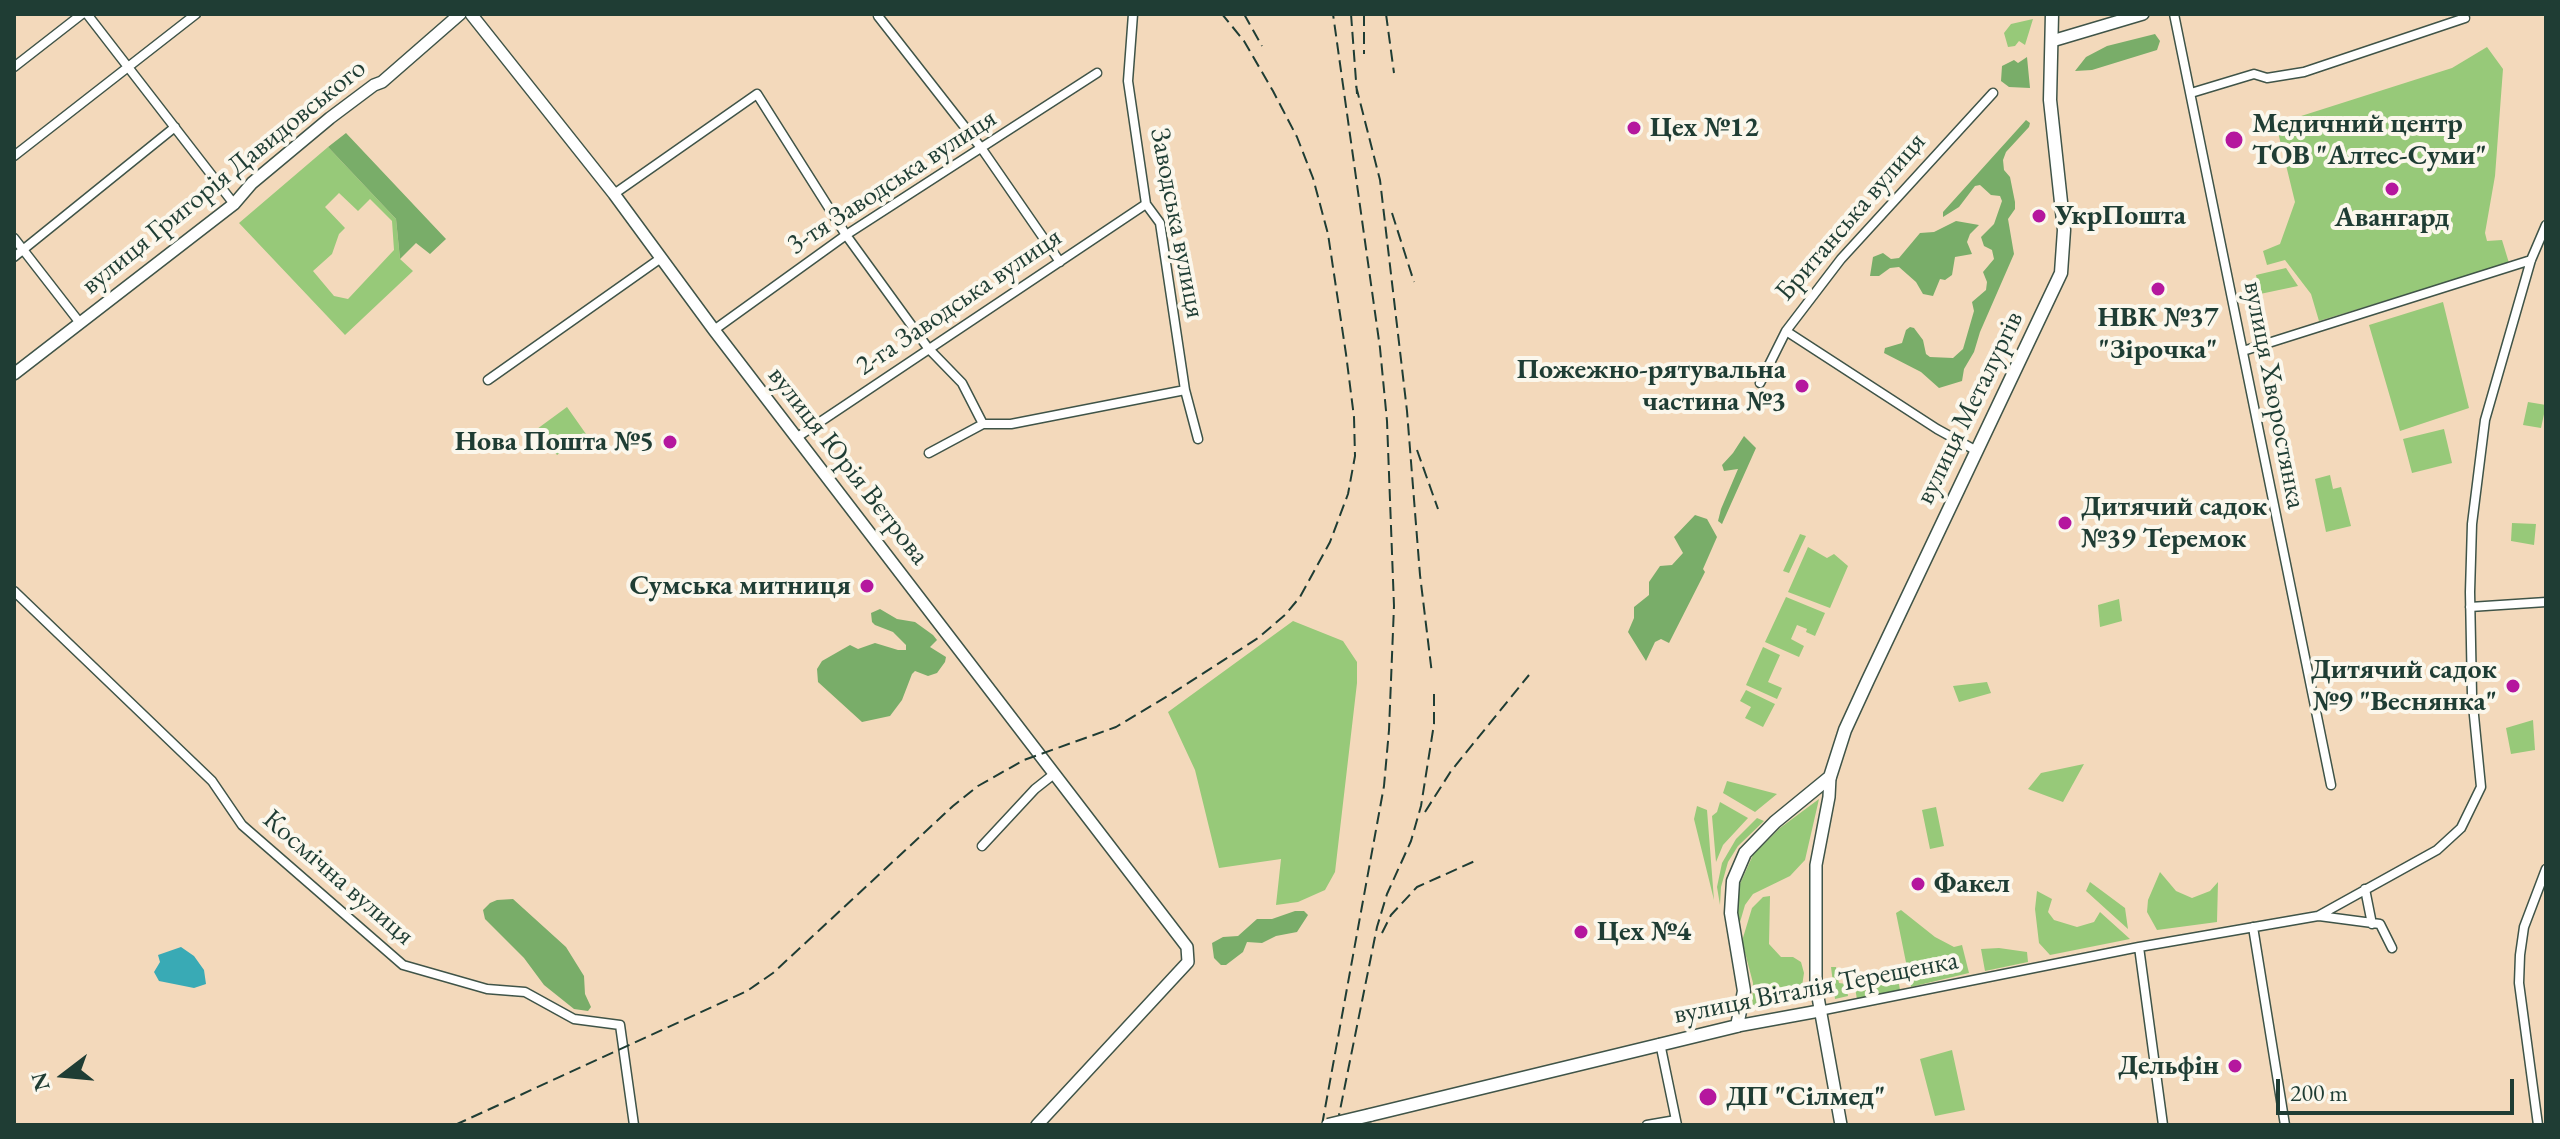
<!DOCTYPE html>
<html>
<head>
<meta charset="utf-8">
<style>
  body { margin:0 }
  #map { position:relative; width:2560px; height:1139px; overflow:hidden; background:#f3d9bb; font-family:"EB Garamond",serif }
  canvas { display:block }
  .frame { position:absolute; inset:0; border:16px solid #1f3d34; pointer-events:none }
  .north { position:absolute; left:24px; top:1035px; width:80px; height:80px; -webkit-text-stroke:6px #fbf7ec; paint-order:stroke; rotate:254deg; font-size:22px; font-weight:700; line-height:32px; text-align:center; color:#1f3d34 }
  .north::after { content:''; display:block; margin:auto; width:28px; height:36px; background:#1f3d34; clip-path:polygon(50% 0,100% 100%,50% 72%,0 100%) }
  .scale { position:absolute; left:2276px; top:1079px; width:238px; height:36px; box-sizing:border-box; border:4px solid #1f3d34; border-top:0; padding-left:10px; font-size:24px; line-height:28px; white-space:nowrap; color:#1f3d34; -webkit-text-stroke:6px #fbf7ec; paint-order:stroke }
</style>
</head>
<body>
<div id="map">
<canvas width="2560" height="1139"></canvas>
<div class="frame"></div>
<div class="north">N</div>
<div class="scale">200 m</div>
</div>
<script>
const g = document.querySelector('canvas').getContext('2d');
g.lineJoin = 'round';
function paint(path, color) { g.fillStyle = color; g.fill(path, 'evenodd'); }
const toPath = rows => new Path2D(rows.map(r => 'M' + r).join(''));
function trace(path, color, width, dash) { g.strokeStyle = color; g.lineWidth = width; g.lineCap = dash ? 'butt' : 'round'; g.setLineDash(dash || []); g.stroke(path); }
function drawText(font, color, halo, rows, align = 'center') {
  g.font = font + ' "EB Garamond",serif'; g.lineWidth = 8; g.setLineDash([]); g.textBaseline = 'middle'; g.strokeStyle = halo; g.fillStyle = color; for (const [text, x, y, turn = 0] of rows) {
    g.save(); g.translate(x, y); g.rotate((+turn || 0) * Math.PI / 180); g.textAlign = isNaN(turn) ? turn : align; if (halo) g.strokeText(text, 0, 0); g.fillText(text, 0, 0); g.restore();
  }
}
paint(toPath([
  [2033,19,2025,45,2019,41,2015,46,2008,47,2004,33,2011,24],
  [2487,47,2503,69,2495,176,2485,233,2487,241,2502,240,2509,263,2319,321,2311,294,2285,260,2267,265,2263,251,2280,244,2295,202,2276,124,2452,68],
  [328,147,396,219,400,259,413,271,345,335,239,223],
  [339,193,358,211,370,199,392,221,394,250,348,299,334,296,313,271,332,254,339,234,345,228,325,207],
  [2286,268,2298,286,2260,294,2256,275],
  [2443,302,2469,408,2400,431,2369,325],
  [2528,402,2546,405,2541,428,2523,425],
  [567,407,586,434,557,455,537,429],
  [2444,429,2452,463,2412,473,2403,439],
  [2330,475,2333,489,2341,487,2351,526,2326,532,2315,479],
  [2512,523,2536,524,2534,545,2511,541],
  [1800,534,1806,536,1789,573,1783,571],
  [1808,547,1827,558,1834,554,1848,566,1830,608,1788,592],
  [1786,597,1825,613,1815,636,1806,632,1807,629,1797,625,1791,639,1804,646,1799,657,1765,642],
  [2119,599,2122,621,2100,627,2098,605],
  [1293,621,1343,641,1357,662,1357,683,1335,872,1325,890,1298,902,1276,905,1281,859,1219,868,1195,770,1168,712],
  [1763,647,1780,655,1768,682,1782,688,1777,699,1746,685],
  [1987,682,1991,693,1959,702,1953,686],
  [1746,690,1775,704,1763,727,1745,718,1751,707,1740,701],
  [2533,720,2535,750,2511,754,2506,728],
  [2084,764,2063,802,2028,789,2041,773],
  [1727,781,1777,794,1755,812,1723,793],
  [1819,799,1805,860,1790,876,1753,894,1745,905,1738,929,1736,903,1739,886,1753,855,1780,828],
  [1720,802,1748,818,1723,845,1716,862,1712,816,1717,812],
  [1697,806,1707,810,1714,900,1694,819],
  [1936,807,1944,846,1930,849,1922,810],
  [1757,818,1764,821,1738,846,1728,862,1721,887,1720,905,1717,887,1722,863,1736,839],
  [2160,872,2176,891,2192,898,2210,891,2218,882,2217,922,2157,930,2147,912,2148,900],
  [2090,882,2125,908,2128,929,2086,891],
  [2037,891,2052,899,2048,912,2054,920,2077,927,2094,922,2100,912,2130,939,2050,955,2039,943,2035,909],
  [1770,896,1769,944,1781,957,1793,957,1801,962,1804,973,1801,993,1797,999,1789,1002,1752,1010,1753,983,1742,941,1752,908,1763,897],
  [1901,910,1935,937,1954,947,1962,945,1969,973,1911,987,1896,913],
  [1999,948,2027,952,2028,962,1985,971,1981,949],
  [1831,967,1836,967,1839,983,1846,984,1848,996,1835,999],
  [1898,979,1900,990,1857,999,1855,988],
  [1952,1050,1965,1110,1935,1116,1920,1059]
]), '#97c979');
paint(toPath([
  [2155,34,2160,41,2157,50,2092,70,2075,71,2086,57,2107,46],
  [2027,57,2030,88,2009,87,2001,81,2002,66,2014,60,2018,63],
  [2026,120,2030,123,2029,127,2006,152,2003,160,2004,170,2010,177,2015,202,2015,209,2008,219,2014,254,1980,332,1974,352,1964,369,1962,381,1939,388,1921,372,1884,353,1885,348,1902,343,1906,330,1910,327,1914,328,1923,340,1926,354,1930,357,1953,358,1963,349,1974,311,1972,302,1986,290,1987,282,1983,272,1994,259,1992,250,1984,246,1981,237,1994,224,2002,201,2000,196,1991,195,1980,185,1975,186,1959,207,1943,217,1943,212],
  [346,133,446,239,430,254,416,243,400,259,396,219,328,147],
  [1956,221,1979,225,1970,234,1967,242,1972,254,1955,257,1952,275,1945,280,1940,279,1933,296,1923,294,1916,282,1899,267,1890,268,1879,276,1870,276,1873,257,1883,253,1891,259,1899,258,1920,233,1934,232],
  [1744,436,1756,448,1722,524,1718,521,1721,509,1738,469,1724,471,1722,465,1733,453],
  [1695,515,1707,519,1717,537,1703,569,1705,572,1669,643,1661,639,1655,642,1646,661,1628,632,1634,618,1634,607,1649,595,1649,582,1660,566,1672,565,1683,553,1674,537],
  [880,609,897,619,915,622,933,635,937,640,930,647,946,657,945,662,937,673,928,676,915,671,912,674,902,700,890,716,862,722,818,682,817,669,822,661,850,645,858,649,875,643,898,650,906,650,906,645,893,632,875,625,872,622,871,613],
  [513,899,566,947,584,976,585,994,591,1007,588,1011,574,1009,544,985,524,958,485,919,483,910,490,903,497,900],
  [1295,911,1304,911,1308,915,1297,932,1276,936,1262,943,1247,942,1243,952,1226,965,1221,965,1214,958,1212,943,1223,937,1238,936,1257,919,1272,919]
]), '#79ad69');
paint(toPath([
  [181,947,194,956,204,970,206,984,194,988,159,981,154,972,160,962,158,955]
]), '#39aab5');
const street = toPath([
  [87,14,234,204],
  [1133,14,1128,81,1146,204,1160,223,1185,390,1198,439],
  [2174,14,2331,785],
  [878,16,982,149,1060,262],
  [14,67,82,14],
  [2191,93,2254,74,2267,78,2304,72,2465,18],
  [14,156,196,14],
  [614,194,757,94,846,235,928,348,962,383,983,424],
  [14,238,80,323],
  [14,257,175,127],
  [714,330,846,235,1097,73],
  [1786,331,1937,429,1975,450],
  [2243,351,2531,260],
  [488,380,661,258],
  [1760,383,1786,331,1841,259,1993,93],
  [796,438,1146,204],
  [929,453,983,424,1011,424,1185,390],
  [14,591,212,781,242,825,403,965,487,989,525,992,574,1019,620,1025,634,1125],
  [2470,607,2546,602],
  [982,846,1035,789,1054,774],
  [2365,889,2372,924],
  [2319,916,2380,924,2392,948],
  [2253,927,2285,1125],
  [2139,947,2163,1125],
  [1819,1011,2139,947,2318,916,2437,850,2461,828,2481,787,2472,695,2470,592,2472,524,2485,420,2531,260,2546,225],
  [1660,1043,1677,1125],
  [1647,1125,1676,1120],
  [2538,1125,2519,983,2520,955,2524,927,2546,869]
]);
const secondary = toPath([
  [471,14,614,194,714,330,1187,947,1188,962,1037,1125],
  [2052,41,2143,14],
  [14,374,234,204,252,183,330,118,374,85,382,82,460,14],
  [1830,777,1829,797,1816,865,1816,986,1841,1125],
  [1737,1026,1819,1011]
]);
const primary = toPath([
  [1370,1115,1737,1026,1744,991,1731,913,1733,881,1745,853,1775,822,1830,777,1845,730,1868,680,2061,273,2064,230,2050,100,2052,14]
]);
trace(street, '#3f5448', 11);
trace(secondary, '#3f5448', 14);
trace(primary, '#3f5448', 15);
trace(street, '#fff', 8);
trace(secondary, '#fff', 11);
trace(primary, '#fff', 12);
trace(toPath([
  [1244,14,1262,46],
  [1351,14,1357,94],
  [1364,14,1364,54],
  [1386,14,1394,73],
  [1356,86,1380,180,1407,411,1420,575,1432,674],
  [1392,213,1414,282],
  [1417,450,1438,509],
  [1425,812,1451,771,1529,675],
  [1382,933,1391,915,1417,887,1475,861],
  [455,1125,747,991,773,973,953,806,978,786,1024,760,1116,727,1171,694,1258,638,1285,615,1300,597,1330,542,1348,494,1355,456,1354,417,1346,354,1328,234,1313,178,1297,137,1273,91,1244,41,1222,14],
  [1322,1125,1384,786,1389,730,1394,606,1387,421,1380,348,1333,14],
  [1337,1125,1377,927,1387,894,1411,841,1421,806,1434,724,1434,693]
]), '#1f3d34', 2, [12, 6]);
const primaryBridge = toPath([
  [1328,1125,1370,1115]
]);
trace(primaryBridge, '#3f5448', 15, []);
trace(primaryBridge, '#fff', 12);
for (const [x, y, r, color] of [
  [1634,128,8,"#b5179e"],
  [2234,140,10,"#b5179e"],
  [2392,189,8,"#b5179e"],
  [2039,216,8,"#b5179e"],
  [2158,289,8,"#b5179e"],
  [1802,386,8,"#b5179e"],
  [670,442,8,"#b5179e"],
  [2065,523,8,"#b5179e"],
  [867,586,8,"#b5179e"],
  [2513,686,8,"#b5179e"],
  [1918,884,8,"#b5179e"],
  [1581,932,8,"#b5179e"],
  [2235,1066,8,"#b5179e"],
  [1708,1097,10,"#b5179e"]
]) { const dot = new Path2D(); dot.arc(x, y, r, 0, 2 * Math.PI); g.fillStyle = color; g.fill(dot); trace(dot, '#fbf7ec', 3); }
drawText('bold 28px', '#1f3d34', '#fbf7ec', [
  ["Медичний центр",2252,124],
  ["ТОВ \"Алтес-Суми\"",2252,156],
  ["Цех №12",1650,128],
  ["УкрПошта",2055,216],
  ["Авангард",2392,218,"center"],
  ["НВК №37",2158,318,"center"],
  ["\"Зірочка\"",2158,350,"center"],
  ["Пожежно-рятувальна",1786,370,"right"],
  ["частина №3",1786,402,"right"],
  ["Нова Пошта №5",654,442,"right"],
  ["Дитячий садок",2081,507],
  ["№39 Теремок",2081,539],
  ["Сумська митниця",851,586,"right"],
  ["Дитячий садок",2497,670,"right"],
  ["№9 \"Веснянка\"",2497,702,"right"],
  ["Факел",1934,884],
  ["Цех №4",1597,932],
  ["Дельфін",2219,1066,"right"],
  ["ДП \"Сілмед\"",1726,1097]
], 'left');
drawText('28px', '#1f3d34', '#fbf7ec', [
  ["вулиця Григорія Давидовського",224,177,-39],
  ["3-тя Заводська вулиця",892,182,-33],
  ["Британська вулиця",1851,217,-49],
  ["Заводська вулиця",1177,223,79],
  ["2-га Заводська вулиця",959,302,-34],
  ["вулиця Хворостянка",2274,395,79],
  ["вулиця Металургів",1970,408,-64],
  ["вулиця Юрія Вєтрова",848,466,52],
  ["Космічна вулиця",338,878,41],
  ["вулиця Віталія Терещенка",1816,988,-11]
]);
</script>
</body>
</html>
